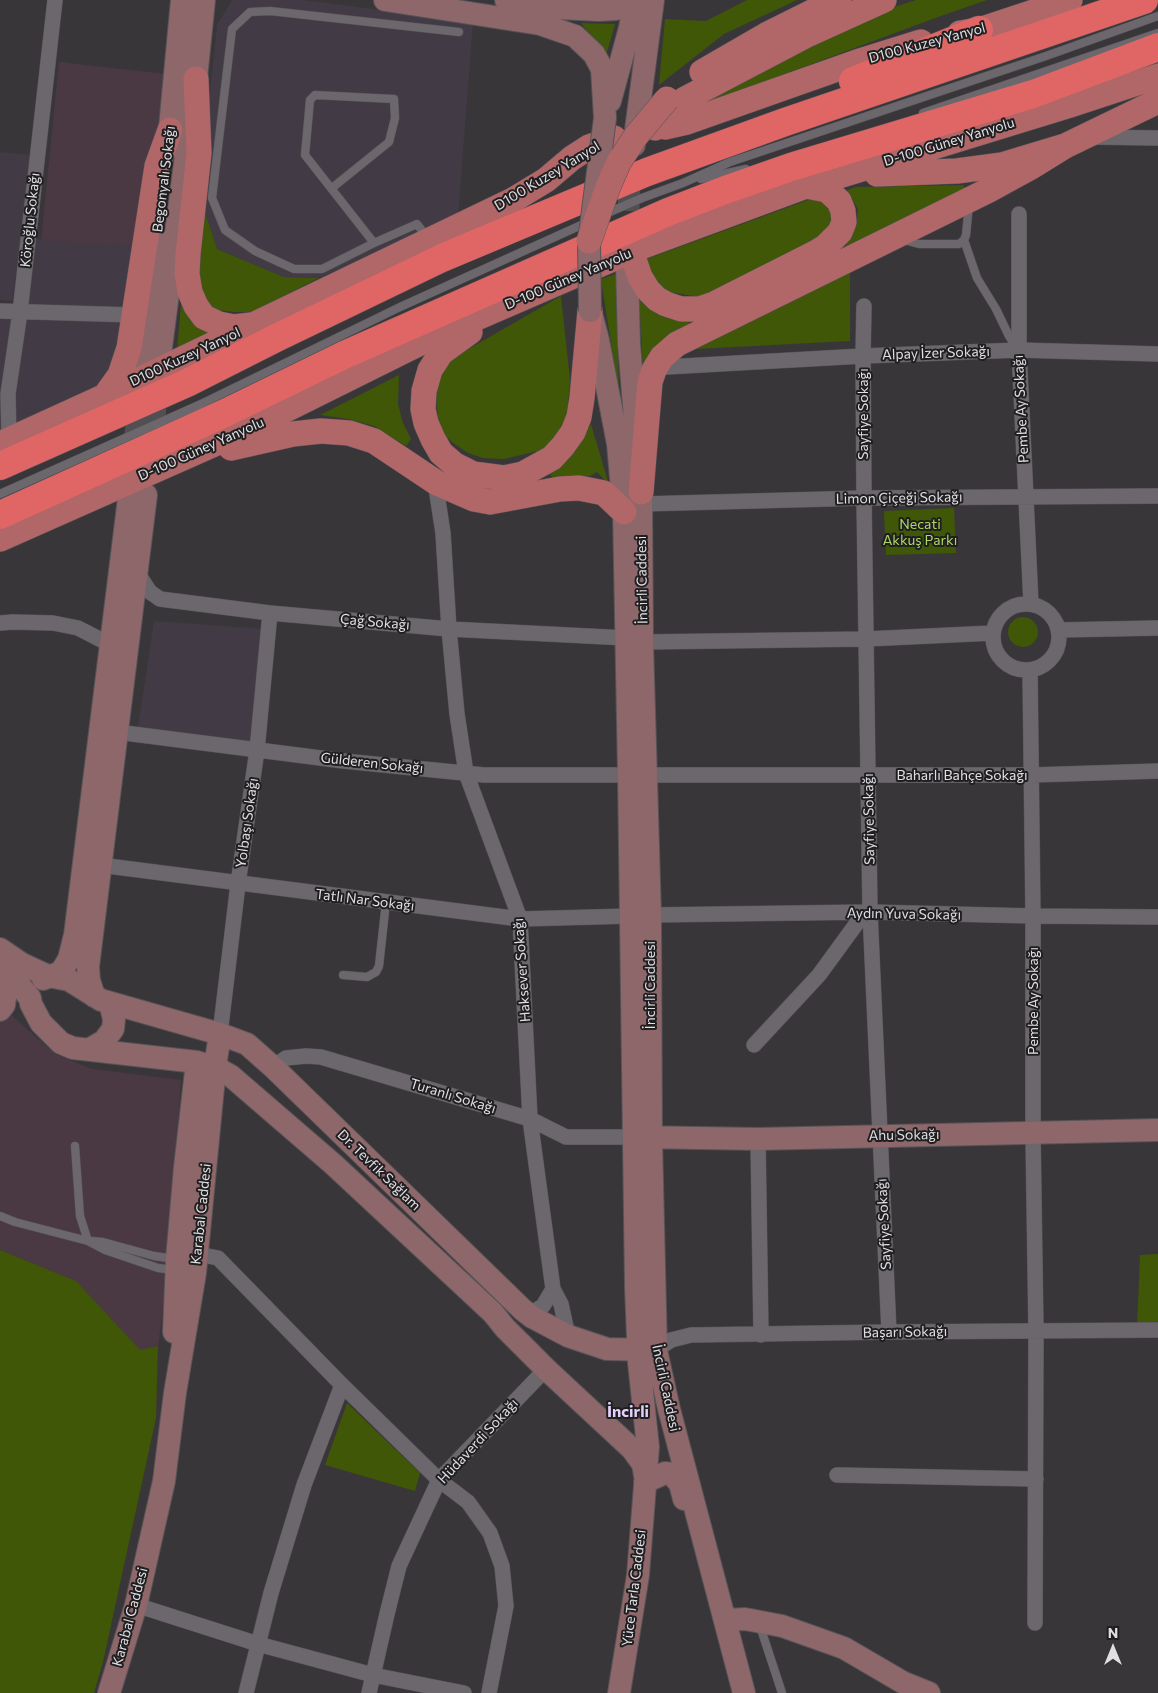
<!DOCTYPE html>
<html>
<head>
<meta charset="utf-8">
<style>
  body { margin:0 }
  #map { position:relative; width:1158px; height:1693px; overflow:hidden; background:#39363a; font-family:Commissioner,sans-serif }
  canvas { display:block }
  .north { position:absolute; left:1088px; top:1623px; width:50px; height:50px; -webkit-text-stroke:4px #1f1e20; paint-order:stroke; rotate:0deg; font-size:14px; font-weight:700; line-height:20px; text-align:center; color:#e1dfe2 }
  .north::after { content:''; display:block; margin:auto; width:18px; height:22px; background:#e1dfe2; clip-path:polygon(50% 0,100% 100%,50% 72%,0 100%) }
</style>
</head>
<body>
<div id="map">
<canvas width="1158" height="1693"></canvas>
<div class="north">N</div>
</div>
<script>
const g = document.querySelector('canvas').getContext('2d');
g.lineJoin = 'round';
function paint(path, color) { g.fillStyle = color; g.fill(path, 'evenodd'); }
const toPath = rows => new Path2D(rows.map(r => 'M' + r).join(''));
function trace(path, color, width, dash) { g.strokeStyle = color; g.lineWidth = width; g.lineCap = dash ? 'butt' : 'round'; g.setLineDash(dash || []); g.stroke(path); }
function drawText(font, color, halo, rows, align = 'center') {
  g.font = font + ' Commissioner,sans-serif'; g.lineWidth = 4; g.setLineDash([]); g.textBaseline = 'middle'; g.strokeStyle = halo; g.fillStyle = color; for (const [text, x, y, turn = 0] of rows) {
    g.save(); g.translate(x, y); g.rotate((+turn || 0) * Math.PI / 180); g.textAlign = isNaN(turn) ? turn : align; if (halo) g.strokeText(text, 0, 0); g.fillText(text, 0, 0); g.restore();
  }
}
paint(toPath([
  [232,0,303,0,473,22,458,216,319,278,284,277,217,249,199,194,217,25],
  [0,152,31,155,20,238,142,246,121,361,102,389,0,432,0,317,13,318,18,261,12,301,0,300],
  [154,621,265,629,251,743,138,727]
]), '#423a44');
paint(toPath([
  [59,62,165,74,142,246,41,241],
  [0,1005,55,1054,92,1069,181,1080,169,1263,158,1346,140,1351,76,1281,0,1250]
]), '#4a3943');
paint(toPath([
  [747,0,797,0,724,34,659,85,665,19,706,21],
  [916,0,987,0,938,17,688,110,744,79,882,11],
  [581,23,615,24,606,56],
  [963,185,966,190,838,257,852,236,856,226,858,209,847,190,856,187],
  [199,194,217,249,284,277,319,278,252,312,235,312,216,310,198,292],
  [808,200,820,200,829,208,833,217,831,225,809,244,699,297,669,292,656,286,644,260],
  [850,272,850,341,696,349],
  [616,274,619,394,601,279],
  [182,292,216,332,177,351],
  [639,295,663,314,691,323,663,340,643,371],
  [561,296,570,380,568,404,569,412,565,421,554,438,542,450,504,459,483,458,468,453,453,443,443,433,438,417,436,399,438,381,446,366,458,355],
  [399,375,398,404,403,423,411,439,406,446,374,426,348,419,320,415],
  [591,424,609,485,597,472,590,476,567,476,553,478,550,474,573,453,583,439],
  [954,508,956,553,886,555,884,511],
  '1008 632a15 15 0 1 1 30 0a15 15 0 1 1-30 0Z',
  [0,1250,76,1281,140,1350,158,1346,156,1418,103,1662,94,1693,0,1693],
  [1158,1254,1158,1327,1137,1328,1140,1255],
  [347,1403,420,1473,415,1491,325,1465]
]), '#3f5706');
trace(toPath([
  [627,244,630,172],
  [150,462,158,382],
  [132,469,140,391]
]), '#524f53', 22, [22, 11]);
const lane = toPath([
  [923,113,1158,33],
  [701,179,746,169],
  [332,188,389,142,395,118,394,99,315,95,310,100,305,155,374,243,322,269,294,269,255,251,225,230,212,198,232,29,250,12,270,11,459,32],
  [605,214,642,198,683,183,730,162,1046,56,1158,16],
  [904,240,919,244,959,244,964,240,966,235,969,204],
  [964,240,977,278,996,309,1009,336,1017,349],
  [374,243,417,224,427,237],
  [0,494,201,404,400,307,588,222],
  [343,975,367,977,376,972,379,966,386,902],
  [75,1146,80,1216,88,1241],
  [0,1216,15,1222,88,1241,105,1250,158,1268,174,1270],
  [92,1241,103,1242,154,1256,176,1259],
  [760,1626,782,1693]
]);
const street = toPath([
  [1091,137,1158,138],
  [1019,214,1019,350,1031,604],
  [864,306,863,356,864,498,870,912,889,1332],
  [0,311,134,315],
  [654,370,666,367,863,356,1019,350,1158,354],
  [9,439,8,394,20,312,55,0],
  [437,494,443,533,449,629,457,714,466,773,520,919,530,1119,553,1289,561,1304,568,1336],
  [641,504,864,498,1158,496],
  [137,572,150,592,160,599,270,613,449,629,627,638],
  '993 637a33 33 0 1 1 66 0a33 33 0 1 1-66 0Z',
  [0,623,13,622,53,623,78,628,111,645],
  [1058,630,1158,628],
  [642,642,866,639,993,633],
  [1030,670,1033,916,1033,1133,1036,1331,1035,1623],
  [117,732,344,761,484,775,629,775],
  [645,775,1032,775,1158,771],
  [100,865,520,919,630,916],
  [650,915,870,912,1033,916,1158,917],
  [220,1034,238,884,257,750,270,613],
  [754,1045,819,975,865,912],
  [273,1067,286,1058,306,1056,321,1057,530,1119,566,1137,633,1137],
  [758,1139,761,1335],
  [197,1254,218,1258,342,1385,439,1480,468,1502,490,1533,502,1566,506,1606,489,1693],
  [523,1310,533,1312,543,1306,553,1289],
  [656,1350,671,1340,691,1335,889,1332,1158,1330],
  [837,1475,1036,1479],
  [136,1605,258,1644,373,1675,464,1693],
  [246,1693,271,1593,304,1485,342,1385],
  [369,1693,387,1614,399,1566,439,1480,546,1369]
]);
const secondary = toPath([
  [385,0,540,24,575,36,594,54,602,69,605,118],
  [506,0,559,8,599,10,616,9,628,0],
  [610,101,630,28,635,0],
  [634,145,653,0],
  [168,148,182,0],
  [627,265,629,344,641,492,642,642,650,915,651,1138,656,1350,669,1409,744,1693],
  [592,317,598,340,618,444,624,512,629,775,636,1288,639,1363,648,1447,638,1575,619,1693],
  [160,355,196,79,204,0],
  [143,358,157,240],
  [0,949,22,964,48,976,69,980,101,1000,220,1034,247,1044,273,1067,523,1310,532,1317,568,1336,607,1349,652,1350],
  [0,969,15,980,30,998,31,1004,41,1023,61,1043,73,1048,197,1062,215,1067,231,1076,333,1164,493,1313,505,1328,546,1369,632,1449,643,1464,645,1476],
  [43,979,61,972,69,959,75,935,129,498],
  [0,981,6,991,4,1005,0,1010],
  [94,996,89,980,88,967,146,495],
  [90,1049,104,1041,113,1029,114,1019,110,1003],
  [637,1137,758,1139,1158,1130],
  [174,1332,177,1259,185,1167,197,1062],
  [645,1482,665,1473,672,1474,680,1484,684,1499],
  [726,1620,745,1619,782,1626,844,1648,904,1683,929,1693],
  [109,1693,136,1605,164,1481,175,1393,195,1273,215,1067,220,1034]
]);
const primary = toPath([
  [960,33,979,30,1070,0],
  [702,72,766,35,820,8,839,0],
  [196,79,199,153,188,254,187,274,190,292,196,306,204,317,219,324,234,327,251,325],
  [665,127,687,122,857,62,921,42],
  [655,128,670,110,685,99,809,34,884,0],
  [877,174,957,171,1002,165,1065,146,1158,101],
  [627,239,640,277,648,290,657,299,666,304,681,309,699,309,714,304,815,253,825,247,840,232,844,222,843,211,839,201,827,190,806,186],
  [470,332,441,353,430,370,424,391,423,409,426,423,433,439,441,453,455,465,473,474,504,478,523,474,552,458,563,446,573,432,579,417,582,398,590,311],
  [105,396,120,375,129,348,157,166,170,130],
  [0,444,105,396,513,200,546,180,572,158,589,147,614,138],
  [231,448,293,434,321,431,349,433,374,441,437,483,474,499,490,502,560,489,579,488,604,493,624,512],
  [641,492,650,382,654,370,662,357,677,344,989,190,1031,167,1065,146],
  [0,539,239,433,428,339,638,248,806,186,1070,105,1158,76]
]);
const highway = toPath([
  [853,81,979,30],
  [0,466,187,383,276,338,442,258,647,172,785,122,1144,0],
  [0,515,225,413,344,355,668,212,725,190,791,167,1033,94,1158,47]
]);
trace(lane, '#565357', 9);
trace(street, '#565357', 16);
trace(secondary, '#565357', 24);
trace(primary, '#565357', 26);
trace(highway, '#565357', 29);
trace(lane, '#6b676c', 8);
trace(street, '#6b676c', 15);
trace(secondary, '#8e676a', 22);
trace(primary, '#b16668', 25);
trace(highway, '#e06666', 28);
const secondaryBridge = toPath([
  [590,311,589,241,605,118]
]);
const primaryBridge = toPath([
  [589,241,608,187,619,162,636,136,667,99]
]);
trace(secondaryBridge, '#565357', 24, []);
trace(primaryBridge, '#565357', 26, []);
trace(secondaryBridge, '#8e676a', 22);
trace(primaryBridge, '#b16668', 25);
drawText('14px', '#e1dfe2', '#1f1e20', [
  ["D100 Kuzey Yanyol",927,43,-15],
  ["D-100 Güney Yanyolu",949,142,-17],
  ["D100 Kuzey Yanyol",547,176,-31],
  ["Begonyalı Sokağı",164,179,-83],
  ["Köroğlu Sokağı",30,220,-84],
  ["D-100 Güney Yanyolu",568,279,-23],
  ["Alpay İzer Sokağı",936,353,-2],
  ["D100 Kuzey Yanyol",185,357,-25],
  ["Pembe Ay Sokağı",1021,409,-93],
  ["Sayfiye Sokağı",863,414,-90],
  ["D-100 Güney Yanyolu",201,449,-24],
  ["Limon Çiçeği Sokağı",899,498,-1],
  ["İncirli Caddesi",642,580,-91],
  ["Çağ Sokağı",375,622,5],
  ["Gülderen Sokağı",372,763,6],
  ["Baharlı Bahçe Sokağı",962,775],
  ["Sayfiye Sokağı",869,819,-91],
  ["Yolbaşı Sokağı",247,823,-82],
  ["Tatlı Nar Sokağı",365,900,7],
  ["Aydın Yuva Sokağı",904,914,1],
  ["Haksever Sokağı",522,970,-94],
  ["İncirli Caddesi",650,985,-90],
  ["Pembe Ay Sokağı",1033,1001,-90],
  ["Turanlı Sokağı",453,1096,17],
  ["Ahu Sokağı",904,1135,-1],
  ["Dr. Tevfik Sağlam",379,1170,44],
  ["Karabal Caddesi",201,1214,-84],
  ["Sayfiye Sokağı",884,1224,-93],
  ["Başarı Sokağı",905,1332,-1],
  ["İncirli Caddesi",666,1388,78],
  ["Hüdaverdi Sokağı",478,1441,-47],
  ["Yüce Tarla Caddesi",634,1588,-83],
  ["Karabal Caddesi",130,1617,-75]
]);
drawText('14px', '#aed960', '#1f1e20', [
  ["Necati",920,524],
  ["Akkuş Parkı",920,540]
]);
drawText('bold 16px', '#e4d1fb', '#1f1e20', [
  ["İncirli",628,1412]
]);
</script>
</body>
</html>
